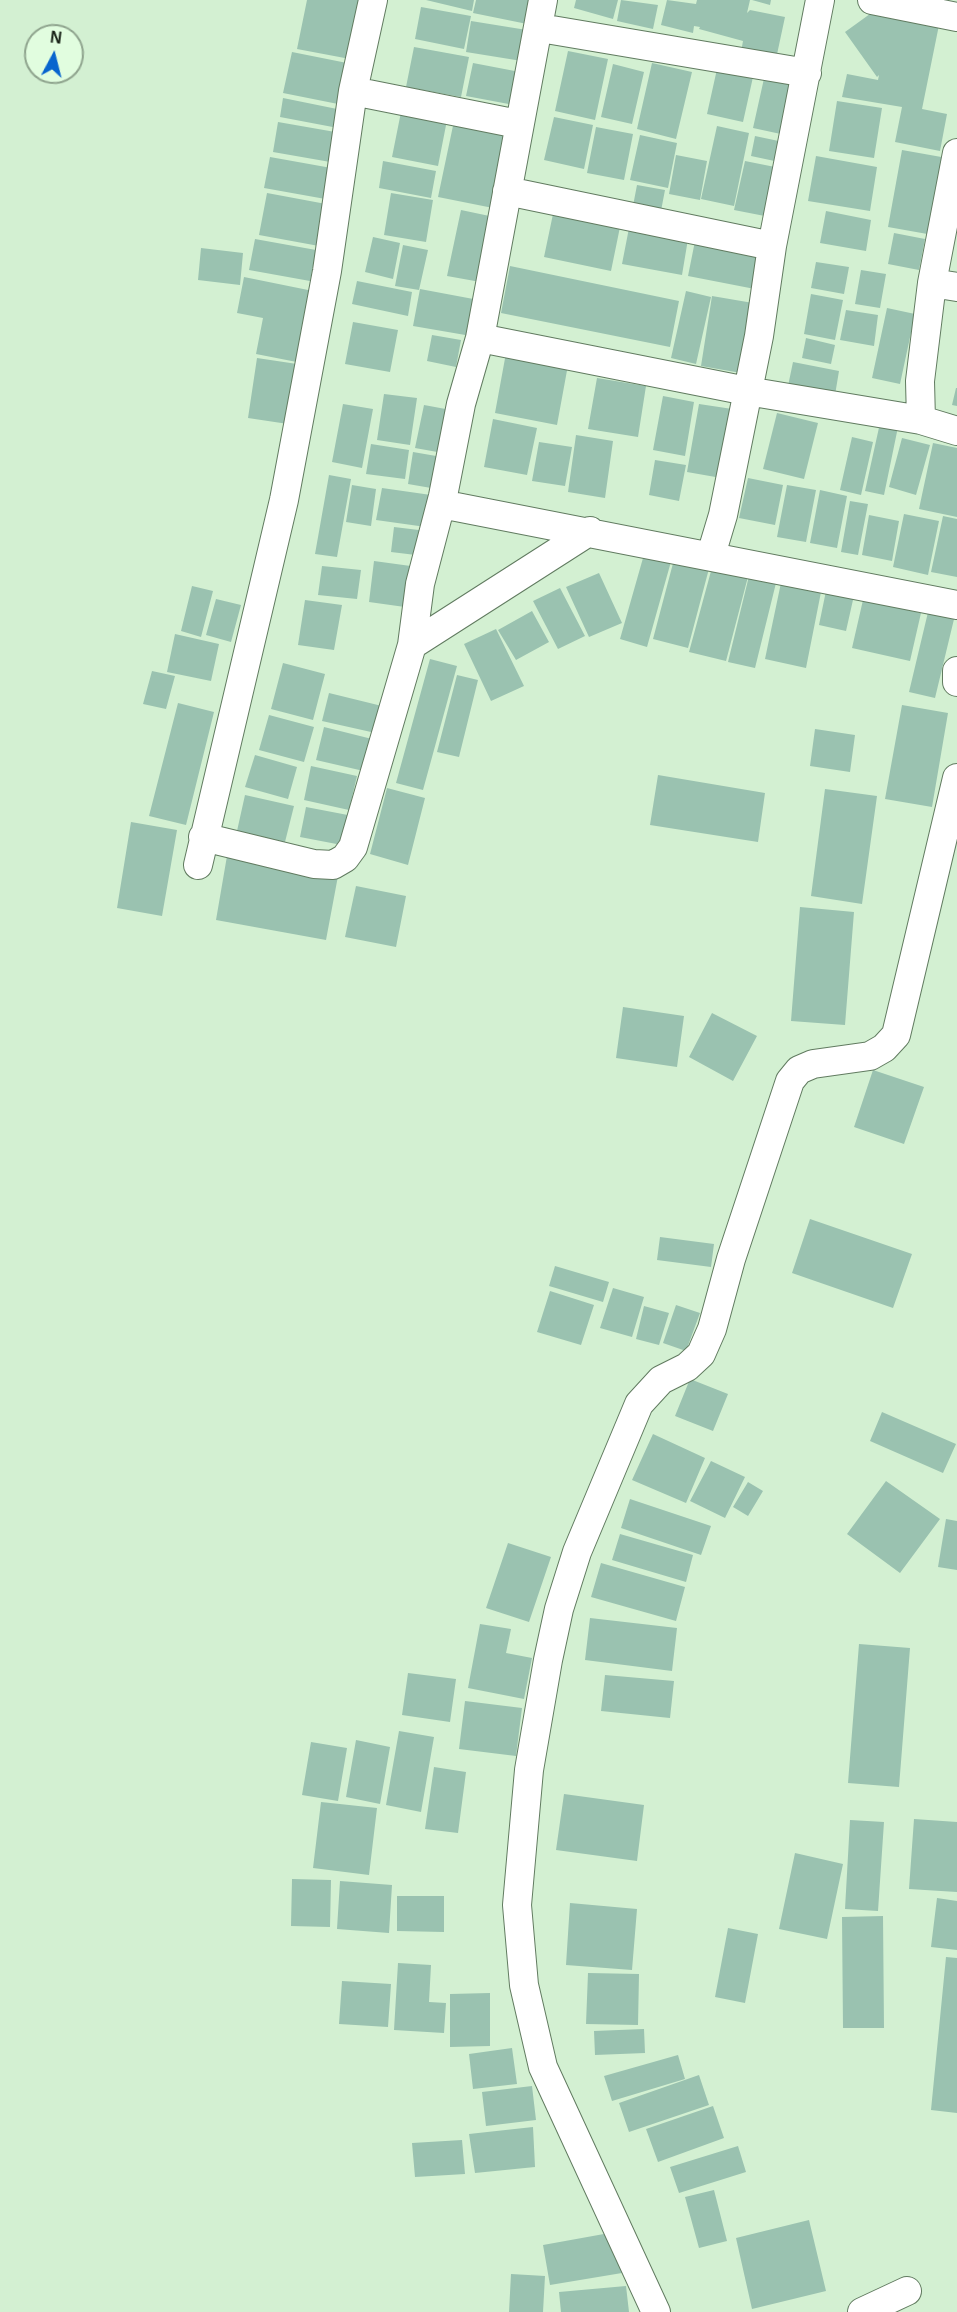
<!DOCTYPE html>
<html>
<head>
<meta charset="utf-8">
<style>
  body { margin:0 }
  #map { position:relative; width:957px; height:2312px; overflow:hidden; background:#d3f0d2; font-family:Helvetica,sans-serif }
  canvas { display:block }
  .north { position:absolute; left:24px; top:24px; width:60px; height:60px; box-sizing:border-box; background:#e1fddf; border:2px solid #8fa48e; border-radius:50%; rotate:7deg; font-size:16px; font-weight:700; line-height:24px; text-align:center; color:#151f14 }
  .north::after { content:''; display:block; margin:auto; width:21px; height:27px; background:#0865ce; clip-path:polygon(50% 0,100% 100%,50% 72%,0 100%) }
</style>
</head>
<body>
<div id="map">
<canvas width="957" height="2312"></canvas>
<div class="north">N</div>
</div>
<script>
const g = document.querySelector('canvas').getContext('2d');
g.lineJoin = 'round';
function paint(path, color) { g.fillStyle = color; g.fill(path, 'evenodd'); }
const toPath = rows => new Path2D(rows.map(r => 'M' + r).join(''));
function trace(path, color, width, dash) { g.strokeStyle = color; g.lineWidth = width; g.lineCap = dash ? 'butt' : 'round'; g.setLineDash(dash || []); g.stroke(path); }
paint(toPath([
  [307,0,362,0,350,59,297,49],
  [426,0,474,0,472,11],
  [476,0,542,0,537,26,473,13],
  [576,0,618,0,613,19,574,8],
  [621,0,658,5,653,29,617,21],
  [667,0,696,4,697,0,750,0,747,13,750,10,785,17,776,59,741,52,743,41,699,29,700,27,694,26,693,33,661,25],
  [752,0,771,0,770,5],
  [881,6,939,25,922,109,947,114,940,151,895,142,902,107,842,97,847,74,878,80,879,75,877,77,845,32],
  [421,7,471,16,464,49,415,39],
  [471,21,533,31,528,62,466,52],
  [414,47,469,57,461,97,406,87],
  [568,51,608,59,595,120,555,111],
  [292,52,357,65,348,106,283,93],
  [473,63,520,72,514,105,466,96],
  [652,63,692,72,676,139,637,129],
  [613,64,644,72,632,124,601,117],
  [717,69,753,77,743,122,707,114],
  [765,74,802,82,790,136,753,128],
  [283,98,342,110,338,128,280,117],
  [837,101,882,108,874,158,829,151],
  [402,107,448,115,438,166,392,157],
  [554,117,593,125,584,169,544,160],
  [454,121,513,133,498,209,438,197],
  [278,122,341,133,336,163,273,152],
  [717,126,749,133,734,206,701,199],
  [596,127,633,134,624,180,587,173],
  [640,135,677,143,668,188,630,180],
  [755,136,788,143,784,163,751,156],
  [902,150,947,158,933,235,888,227],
  [676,155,707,161,700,200,669,194],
  [816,156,877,167,870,211,808,201],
  [270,157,337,169,331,200,264,188],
  [383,161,436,171,431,198,379,188],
  [745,161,785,169,775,218,734,210],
  [637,185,665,190,660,216,632,211],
  [267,193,326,204,319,246,259,235],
  [391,193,433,200,426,242,384,235],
  [461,210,499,218,486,283,447,276],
  [826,211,871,220,866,251,820,243],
  [553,214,620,227,611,271,544,257],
  [629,228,688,239,682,275,622,264],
  [894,233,925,239,919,270,888,264],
  [373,237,400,243,393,279,365,272],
  [255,239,316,250,310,281,249,270],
  [695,241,767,255,760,290,688,276],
  [403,245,428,250,419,290,395,286],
  [201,248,243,253,240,285,198,280],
  [816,262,849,267,844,294,811,288],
  [510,266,679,301,670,347,501,313],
  [861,270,886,274,880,308,855,304],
  [244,277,313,291,307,364,256,354,263,318,237,313],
  [357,281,412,292,408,316,352,304],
  [420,289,484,301,477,337,413,326],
  [686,291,711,297,696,364,671,358],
  [811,294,843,300,835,340,804,334],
  [712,296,753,303,741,373,701,366],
  [887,308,915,314,900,384,872,378],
  [846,310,878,315,874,346,840,340],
  [353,322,398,330,390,372,345,364],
  [432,335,461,340,456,367,427,361],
  [806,338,835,345,831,364,802,358],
  [506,353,568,365,557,425,495,413],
  [257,358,297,364,288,424,248,418],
  [793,362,839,371,835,395,788,386],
  [597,378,646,386,638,437,588,429],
  [956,388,957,388,957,406,952,405],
  [384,394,417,398,410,445,377,440],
  [663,396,694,402,685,456,653,450],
  [343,404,373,409,362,468,332,462],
  [699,404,739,410,727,479,687,472],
  [424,405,451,410,443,453,415,448],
  [777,413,818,423,804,479,763,469],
  [493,419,537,428,527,475,484,467],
  [880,423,898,427,884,495,865,491],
  [576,435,613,441,605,498,568,492],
  [852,437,873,442,861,495,840,490],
  [902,438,930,445,916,495,889,487],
  [539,442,572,447,565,486,532,481],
  [933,443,957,448,957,517,919,509],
  [371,444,409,450,405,479,366,474],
  [413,452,442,457,437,489,408,484],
  [655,460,686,465,679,501,649,495],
  [329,475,351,479,337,557,315,554],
  [748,478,783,485,775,525,739,518],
  [352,485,376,489,371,526,346,522],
  [787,485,816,490,806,542,777,537],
  [382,488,431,495,426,527,376,520],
  [820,490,847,496,837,548,810,543],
  [850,501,868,504,858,555,841,552],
  [904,514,939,521,928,575,893,567],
  [869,515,899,521,892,561,862,555],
  [943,516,957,519,957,577,931,572],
  [394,527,427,531,424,556,391,552],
  [645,551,672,558,647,647,620,639],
  [676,552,711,561,688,648,653,639],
  [714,560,750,569,726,661,689,652],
  [374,561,418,567,412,608,369,602],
  [322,566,361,570,357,599,318,595],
  [599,573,622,623,589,637,566,587],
  [749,576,776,583,755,668,728,662],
  [782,578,822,587,806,668,765,659],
  [192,586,213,591,201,637,181,631],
  [827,586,855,591,846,631,819,625],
  [560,588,585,636,558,649,533,601],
  [216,599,241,605,231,642,206,635],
  [305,600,342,605,334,650,298,645],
  [863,600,921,613,910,661,852,648],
  [929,608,955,615,935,698,909,692],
  [532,611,549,642,516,660,498,630],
  [496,629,524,686,491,701,464,644],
  [175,634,219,644,211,681,167,672],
  [430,659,457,666,423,790,396,783],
  [283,663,325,674,313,720,271,709],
  [152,671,175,676,166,709,143,704],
  [457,675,478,680,459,757,437,752],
  [329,693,386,707,380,734,322,721],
  [178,703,214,712,186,825,149,816],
  [902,705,948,713,932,807,885,799],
  [269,715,314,727,304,762,259,750],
  [324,727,376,740,368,772,316,760],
  [815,729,855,735,850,772,810,766],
  [255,755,297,767,288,799,245,787],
  [311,766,357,776,349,810,304,800],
  [658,775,765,793,758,842,650,825],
  [387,788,425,798,408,865,370,854],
  [825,789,877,796,862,904,811,896],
  [245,795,294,806,285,842,237,831],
  [306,807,353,816,347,846,300,837],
  [131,822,177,830,162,916,117,908],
  [227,856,338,876,326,940,216,920],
  [356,886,406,896,396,947,345,937],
  [800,907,854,912,845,1025,791,1021],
  [623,1007,684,1016,677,1067,616,1058],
  [712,1013,757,1036,733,1081,689,1057],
  [873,1070,924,1087,904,1144,854,1127],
  [810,1219,912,1254,893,1308,792,1273],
  [660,1237,714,1244,711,1267,657,1260],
  [555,1266,609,1282,603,1302,549,1286],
  [613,1288,644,1297,632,1337,600,1328],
  [550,1291,594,1305,581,1345,537,1332],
  [676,1305,700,1313,686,1351,663,1343],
  [644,1306,669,1313,659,1345,636,1339],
  [690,1379,728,1394,713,1431,675,1416],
  [882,1412,956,1444,943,1473,870,1441],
  [653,1434,705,1458,686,1503,632,1480],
  [711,1461,745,1477,725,1518,690,1501],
  [886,1481,940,1519,900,1573,847,1534],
  [748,1482,763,1491,748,1516,733,1507],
  [630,1499,711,1526,701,1555,621,1528],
  [946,1519,957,1521,957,1570,938,1567],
  [620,1534,693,1555,686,1582,612,1560],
  [508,1543,551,1557,529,1622,486,1608],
  [601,1563,685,1587,676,1621,591,1597],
  [590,1618,677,1628,672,1671,585,1660],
  [480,1624,511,1629,506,1653,532,1658,524,1699,468,1688],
  [859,1644,910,1648,899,1787,848,1783],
  [408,1673,456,1679,450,1722,402,1715],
  [605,1675,674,1681,670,1718,601,1711],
  [465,1701,522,1708,516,1756,459,1749],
  [399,1731,434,1737,421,1812,386,1805],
  [356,1740,390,1747,380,1804,346,1797],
  [311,1742,347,1748,338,1801,302,1795],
  [434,1767,466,1772,458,1833,425,1829],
  [564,1794,644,1805,637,1861,556,1850],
  [321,1802,377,1808,369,1875,313,1868],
  [914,1819,957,1822,957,1892,909,1889],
  [850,1820,884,1822,878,1911,845,1909],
  [795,1853,843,1864,827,1939,779,1929],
  [292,1879,331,1880,330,1927,291,1926],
  [340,1881,392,1885,389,1933,337,1929],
  [397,1896,444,1896,444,1932,397,1931],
  [937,1898,957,1901,957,1950,931,1947],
  [570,1903,637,1909,632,1970,566,1965],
  [883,1916,884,2028,843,2028,842,1917],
  [728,1928,758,1934,745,2003,715,1997],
  [946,1957,957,1958,957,2113,931,2110],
  [398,1963,431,1965,429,2002,446,2003,444,2033,394,2030],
  [588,1973,639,1974,638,2025,586,2024],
  [342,1981,391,1984,388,2027,339,2024],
  [490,1993,490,2046,450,2047,450,1994],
  [644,2029,645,2053,595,2055,594,2031],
  [512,2048,517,2084,473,2089,469,2054],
  [678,2055,685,2079,612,2101,604,2076],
  [699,2075,709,2105,629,2132,619,2103],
  [532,2086,536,2120,486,2126,482,2092],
  [713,2106,724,2138,658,2162,646,2129],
  [533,2127,535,2167,475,2173,469,2134],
  [462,2140,465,2174,415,2177,412,2143],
  [738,2146,746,2172,679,2193,670,2167],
  [714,2190,727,2241,699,2248,685,2197],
  [809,2220,826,2291,752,2309,736,2238],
  [615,2232,622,2273,550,2285,543,2245],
  [511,2274,545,2276,543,2312,509,2312],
  [626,2286,629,2312,561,2312,559,2292]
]), '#9ac2b0');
const minor = toPath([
  [872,0,957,17],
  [540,28,807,73],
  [353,91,518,124],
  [507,191,772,246],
  [932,283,957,287],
  [480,338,747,391,921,420,920,381,932,283,957,153],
  [921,420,957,431],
  [441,504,957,605],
  [711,555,723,515,759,336,772,246,820,0],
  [412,645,590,531],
  [957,671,957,682],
  [203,837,314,864,333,865,345,858,353,847,412,645,420,584,443,496,461,404,480,338,543,0],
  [198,865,284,500,327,271,353,91,373,0],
  [656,2312,543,2067,524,1985,517,1905,529,1770,548,1660,559,1609,577,1552,639,1404,661,1380,687,1367,701,1354,712,1329,731,1259,790,1081,799,1070,813,1064,870,1056,884,1048,896,1035,957,778],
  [862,2312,907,2291]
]);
trace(minor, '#617b60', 30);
trace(minor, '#fff', 28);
</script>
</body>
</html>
